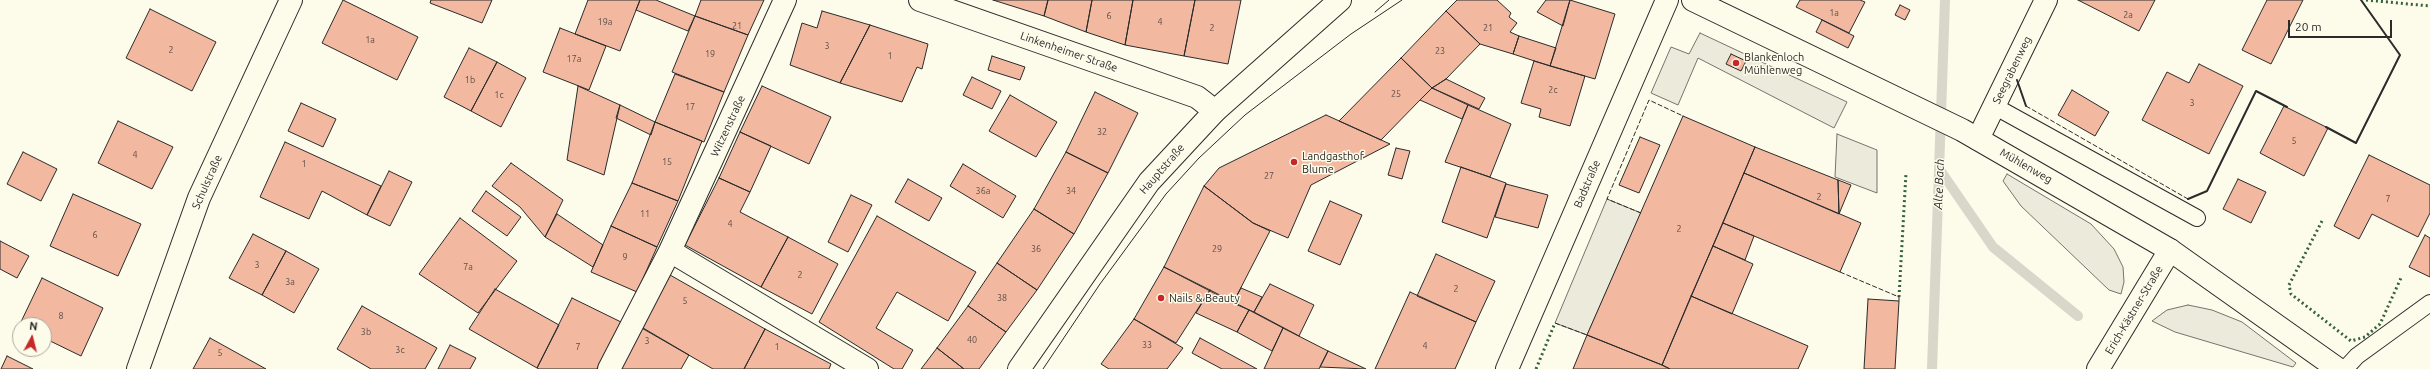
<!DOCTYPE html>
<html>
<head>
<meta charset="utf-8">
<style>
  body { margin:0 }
  #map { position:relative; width:2430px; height:369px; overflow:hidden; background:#fdfbea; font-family:Ubuntu,sans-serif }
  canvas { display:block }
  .north { position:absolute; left:12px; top:317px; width:40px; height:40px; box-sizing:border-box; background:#fdfbea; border:1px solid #a9a89e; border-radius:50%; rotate:7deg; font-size:11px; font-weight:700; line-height:16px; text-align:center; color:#2b2b2b }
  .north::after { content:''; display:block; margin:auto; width:14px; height:18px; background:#c62828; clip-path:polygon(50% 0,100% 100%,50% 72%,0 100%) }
  .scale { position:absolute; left:2288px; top:20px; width:104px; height:18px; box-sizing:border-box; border:2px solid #2b2b2b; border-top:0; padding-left:5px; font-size:12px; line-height:14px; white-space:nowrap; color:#2b2b2b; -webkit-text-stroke:3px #fdfbea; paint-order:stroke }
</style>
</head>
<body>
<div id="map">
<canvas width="2430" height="369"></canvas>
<div class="north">N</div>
<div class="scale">20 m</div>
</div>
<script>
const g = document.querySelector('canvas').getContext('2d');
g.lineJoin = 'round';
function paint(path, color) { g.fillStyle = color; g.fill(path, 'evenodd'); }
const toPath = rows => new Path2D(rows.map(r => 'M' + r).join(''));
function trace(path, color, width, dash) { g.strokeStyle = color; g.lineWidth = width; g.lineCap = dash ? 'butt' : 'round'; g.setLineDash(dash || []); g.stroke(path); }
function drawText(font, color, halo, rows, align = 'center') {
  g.font = font + ' Ubuntu,sans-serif'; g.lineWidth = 3; g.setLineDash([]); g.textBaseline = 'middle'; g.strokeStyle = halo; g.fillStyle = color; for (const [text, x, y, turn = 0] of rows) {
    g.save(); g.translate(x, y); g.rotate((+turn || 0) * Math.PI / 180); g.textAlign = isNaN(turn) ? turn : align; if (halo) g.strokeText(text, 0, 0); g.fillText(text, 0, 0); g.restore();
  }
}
const green = toPath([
  [2007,174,2091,224,2114,249,2123,267,2124,282,2121,294,2109,290,2021,206,2003,181,2007,174],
  [2188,305,2212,310,2242,322,2296,363,2293,367,2175,332,2152,321,2167,310,2188,305]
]);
paint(green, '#ecebdb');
trace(green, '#74746e', 1);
const parking = toPath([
  [1700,33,1847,102,1834,128,1698,58,1678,105,1651,93,1671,47,1689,54,1700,33],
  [1837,134,1877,150,1877,193,1835,177,1837,134],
  [1607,199,1641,213,1587,335,1555,323,1607,199]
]);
paint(parking, '#eceadb');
trace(parking, '#74746e', 1);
trace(toPath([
  [1940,170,1993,247,2078,316],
  [1932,369,1945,0]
]), '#d8d7c9', 10);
const building = toPath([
  [343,0,418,37,397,80,322,43,343,0],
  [431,0,492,0,482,23,430,3,431,0],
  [588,0,640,0,620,51,575,34,588,0],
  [640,0,656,0,695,16,688,31,636,10,640,0],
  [701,0,764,0,748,35,695,16,701,0],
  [993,0,1048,0,1044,16,993,0],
  [1048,0,1092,0,1086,32,1044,16,1048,0],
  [1092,0,1133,0,1125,45,1086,32,1092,0],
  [1133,0,1195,0,1184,56,1125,45,1133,0],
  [1195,0,1241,0,1228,64,1184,56,1195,0],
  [1457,0,1497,0,1511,13,1509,17,1517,23,1510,32,1519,36,1513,54,1480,44,1446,11,1457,0],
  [1546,0,1570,0,1563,26,1537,12,1546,0],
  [1570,0,1615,14,1595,79,1550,66,1570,0],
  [1800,0,1860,0,1865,2,1849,33,1796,7,1800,0],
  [2078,0,2155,0,2139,31,2078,0],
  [2267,0,2303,0,2271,64,2242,50,2267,0],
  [1900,5,1910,10,1905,20,1895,15,1900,5],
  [150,9,216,42,192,91,126,58,150,9],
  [822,11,870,25,840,83,790,65,802,23,817,28,822,11],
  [1446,11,1480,44,1446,79,1432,88,1401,58,1446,11],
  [695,16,748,35,724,92,672,72,695,16],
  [1822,20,1854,36,1848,48,1816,32,1822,20],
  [870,25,928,44,922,69,917,67,902,102,840,83,870,25],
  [560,28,606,46,589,90,543,72,560,28],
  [1519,36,1556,48,1550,66,1513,54,1519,36],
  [469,48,497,62,471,111,444,97,469,48],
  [1731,54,1746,61,1741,71,1726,64,1731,54],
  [992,56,1025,67,1020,80,988,70,992,56],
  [1401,58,1432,88,1420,100,1381,140,1339,121,1401,58],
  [1534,61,1585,76,1570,126,1539,117,1541,109,1521,103,1534,61],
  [497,62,526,78,501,127,471,111,497,62],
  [2199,64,2243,86,2209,154,2142,120,2167,72,2189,83,2199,64],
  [675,74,724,92,704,142,655,122,675,74],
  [972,77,1001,91,992,109,963,95,972,77],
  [1446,79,1485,98,1479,109,1432,88,1446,79],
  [578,86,620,105,604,175,567,160,578,86],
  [762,86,831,117,809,164,740,132,762,86],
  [1432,88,1468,105,1462,119,1420,100,1432,88],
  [2072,90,2109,112,2095,136,2058,115,2072,90],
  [1095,92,1138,113,1108,173,1066,152,1095,92],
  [1010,95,1057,122,1036,157,989,131,1010,95],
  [301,103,336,119,323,147,288,131,301,103],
  [620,105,655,122,651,135,616,118,620,105],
  [1468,105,1511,124,1490,177,1445,162,1468,105],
  [2284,106,2328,128,2304,176,2260,153,2284,106],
  [1326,115,1390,144,1311,185,1288,238,1253,223,1204,186,1219,168,1326,115],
  [1683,116,1755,147,1662,365,1587,335,1683,116],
  [118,121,173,147,152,189,98,163,118,121],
  [655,122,702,141,678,201,632,183,655,122],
  [740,132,771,146,750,192,719,178,740,132],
  [1640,137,1660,145,1639,193,1619,185,1640,137],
  [285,142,381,186,367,215,322,191,309,219,260,197,285,142],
  [1755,147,1838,180,1839,214,1744,173,1755,147],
  [1396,148,1410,151,1402,179,1388,175,1396,148],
  [23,152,57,169,41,201,7,184,23,152],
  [1066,152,1108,173,1074,234,1034,209,1066,152],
  [2369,155,2430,185,2430,213,2418,237,2372,214,2359,239,2334,226,2369,155],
  [511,163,563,200,545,237,520,207,492,186,511,163],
  [963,164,1016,196,1003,218,950,186,963,164],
  [1461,167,1506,183,1487,238,1442,222,1461,167],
  [389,171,412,182,390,226,367,215,389,171],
  [1744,173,1861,223,1840,272,1723,223,1744,173],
  [719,178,750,192,740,212,788,237,761,287,685,245,719,178],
  [908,179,942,198,929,221,895,202,908,179],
  [2238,179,2266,192,2251,223,2223,209,2238,179],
  [1838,180,1851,185,1839,214,1838,180],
  [632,183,678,201,657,247,611,226,632,183],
  [1506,184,1548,195,1538,228,1495,217,1506,184],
  [1204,186,1253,223,1270,231,1233,303,1164,267,1204,186],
  [486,191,521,217,507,236,472,211,486,191],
  [73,194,141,224,118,276,50,246,73,194],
  [851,195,872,205,848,252,828,242,851,195],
  [1330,201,1362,215,1340,265,1308,251,1330,201],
  [1034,209,1074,234,1037,290,997,263,1034,209],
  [557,214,603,245,593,267,545,237,557,214],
  [877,216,976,272,948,321,897,292,876,328,913,350,902,369,894,369,819,322,877,216],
  [460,218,517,261,478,313,419,274,460,218],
  [1723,223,1754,236,1745,260,1713,246,1723,223],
  [611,226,657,247,637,292,591,272,611,226],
  [253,234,286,251,262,295,229,278,253,234],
  [2425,235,2430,238,2430,277,2409,267,2425,235],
  [788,237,838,264,812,314,761,287,788,237],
  [0,241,29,256,17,278,0,269,0,241],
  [1713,246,1753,264,1732,314,1691,296,1713,246],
  [286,251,319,269,294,313,262,295,286,251],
  [1436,254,1495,281,1476,322,1417,296,1436,254],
  [997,263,1037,290,1006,332,968,306,997,263],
  [1164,267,1210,290,1176,343,1134,319,1164,267],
  [670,275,765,329,744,369,713,369,640,327,670,275],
  [42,278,103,308,81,356,44,338,44,325,19,326,42,278],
  [1270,284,1314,305,1299,336,1254,312,1270,284],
  [1241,288,1262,297,1254,312,1233,303,1241,288],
  [495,289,559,325,537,368,469,329,495,289],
  [1210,290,1249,310,1237,332,1196,313,1210,290],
  [1410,292,1476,322,1455,369,1375,369,1410,292],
  [1691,296,1808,346,1798,369,1670,369,1662,365,1691,296],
  [572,298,621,322,597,369,539,369,537,368,572,298],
  [1868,299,1899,301,1895,369,1864,369,1868,299],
  [362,306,437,348,425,369,371,369,337,349,362,306],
  [968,306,1006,332,979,369,964,369,937,348,968,306],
  [1249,310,1283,328,1272,351,1237,332,1249,310],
  [1134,319,1183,348,1167,369,1109,369,1101,364,1134,319],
  [638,325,689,355,681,369,613,369,638,325],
  [1283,328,1328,351,1319,369,1264,369,1283,328],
  [765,329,831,364,829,369,744,369,765,329],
  [1587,335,1662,365,1670,369,1573,369,1587,335],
  [210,338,266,369,193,369,210,338],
  [1200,338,1257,369,1222,369,1192,353,1200,338],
  [450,345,476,358,470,369,438,369,450,345],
  [937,348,964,369,921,369,937,348],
  [1328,351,1366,369,1320,367,1328,351],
  [7,356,33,369,1,369,7,356]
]);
paint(building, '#f2b8a0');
trace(building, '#2b2b2b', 1);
const lane = toPath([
  [1994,106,2197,218],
  [2345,369,2357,356,2430,303]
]);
const street = toPath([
  [785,0,670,251,867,369],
  [920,0,1197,97,1215,111],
  [1978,139,2046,0],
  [138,369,199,198,291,0],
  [609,369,670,251],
  [1507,369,1667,0],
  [2098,369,2170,250]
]);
const secondary = toPath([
  [1693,0,1962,130,2170,250,2338,369],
  [1019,369,1149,182,1215,111,1340,0]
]);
trace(lane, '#2b2b2b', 18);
trace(street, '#2b2b2b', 24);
trace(secondary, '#2b2b2b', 24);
trace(lane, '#fdfbea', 16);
trace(street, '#fdfbea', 22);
trace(secondary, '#fdfbea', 22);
trace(toPath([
  [1375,12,1389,0],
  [1043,369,1100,284,1166,194,1199,158,1245,115,1351,34,1402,0]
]), '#2b2b2b', 1);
trace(toPath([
  [2366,0,2430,6],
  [2322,221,2289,285,2291,294,2351,341,2365,337,2380,324,2401,278],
  [1899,297,1906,173],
  [1536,369,1555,323]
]), '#34623c', 3, [2, 3]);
trace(toPath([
  [2026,106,2188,199],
  [1641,213,1607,199,1649,100,1683,116],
  [1840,272,1899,297,1899,301],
  [1555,323,1587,335]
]), '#2b2b2b', 1, [5, 2]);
trace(toPath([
  [2017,80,2026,106],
  [2326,127,2356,143,2400,55,2361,0],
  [2188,199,2207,191,2256,91,2287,107]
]), '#2b2b2b', 2);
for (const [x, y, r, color] of [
  [1736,63,4,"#c62828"],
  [1294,162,4,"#c62828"],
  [1161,298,4,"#c62828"]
]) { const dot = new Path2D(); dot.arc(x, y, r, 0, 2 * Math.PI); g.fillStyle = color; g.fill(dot); trace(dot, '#fdfbea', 1.5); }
drawText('9px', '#5d4e48', null, [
  ["1a",1834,13],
  ["2a",2128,15],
  ["6",1109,16],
  ["19a",605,22],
  ["4",1160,22],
  ["21",737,26],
  ["2",1212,28],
  ["21",1488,28],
  ["1a",370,40],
  ["3",827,46],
  ["2",171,50],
  ["23",1440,51],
  ["19",710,54],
  ["1",890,56],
  ["17a",574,59],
  ["1b",470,80],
  ["2c",1553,90],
  ["25",1396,94],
  ["1c",499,95],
  ["3",2192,103],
  ["17",690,107],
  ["32",1102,132],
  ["5",2294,141],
  ["4",135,155],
  ["15",667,162],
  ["1",304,164],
  ["27",1269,176],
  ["36a",983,191],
  ["34",1071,191],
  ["2",1819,197],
  ["7",2388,199],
  ["11",645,214],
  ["4",730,224],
  ["2",1679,229],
  ["6",95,235],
  ["36",1036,249],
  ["29",1217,249],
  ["9",625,257],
  ["3",257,265],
  ["7a",468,267],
  ["2",800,275],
  ["3a",290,282],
  ["2",1456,289],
  ["38",1002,298],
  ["5",685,301],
  ["8",61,316],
  ["3b",366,332],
  ["40",972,340],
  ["3",647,341],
  ["33",1147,345],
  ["4",1425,346],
  ["7",578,347],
  ["1",777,347],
  ["3c",400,350],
  ["5",220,353]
]);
drawText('11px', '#2b2b2b', '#fdfbea', [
  ["Linkenheimer Straße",1069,52,19],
  ["Seegrabenweg",2012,70,-64],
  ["Witzenstraße",728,126,-65],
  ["Mühlenweg",2026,166,30],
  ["Hauptstraße",1162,169,-49],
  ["Schulstraße",207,182,-66],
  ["Badstraße",1587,184,-67],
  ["Erich-Kästner-Straße",2134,310,-59]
]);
drawText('11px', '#2b2b2b', '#fdfbea', [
  ["Blankenloch",1744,57],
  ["Mühlenweg",1744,70],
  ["Landgasthof",1302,156],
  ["Blume",1302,169],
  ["Nails & Beauty",1169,298]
], 'left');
drawText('italic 12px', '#2b2b2b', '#fdfbea', [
  ["Alte Bach",1939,184,-88]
]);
</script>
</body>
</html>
